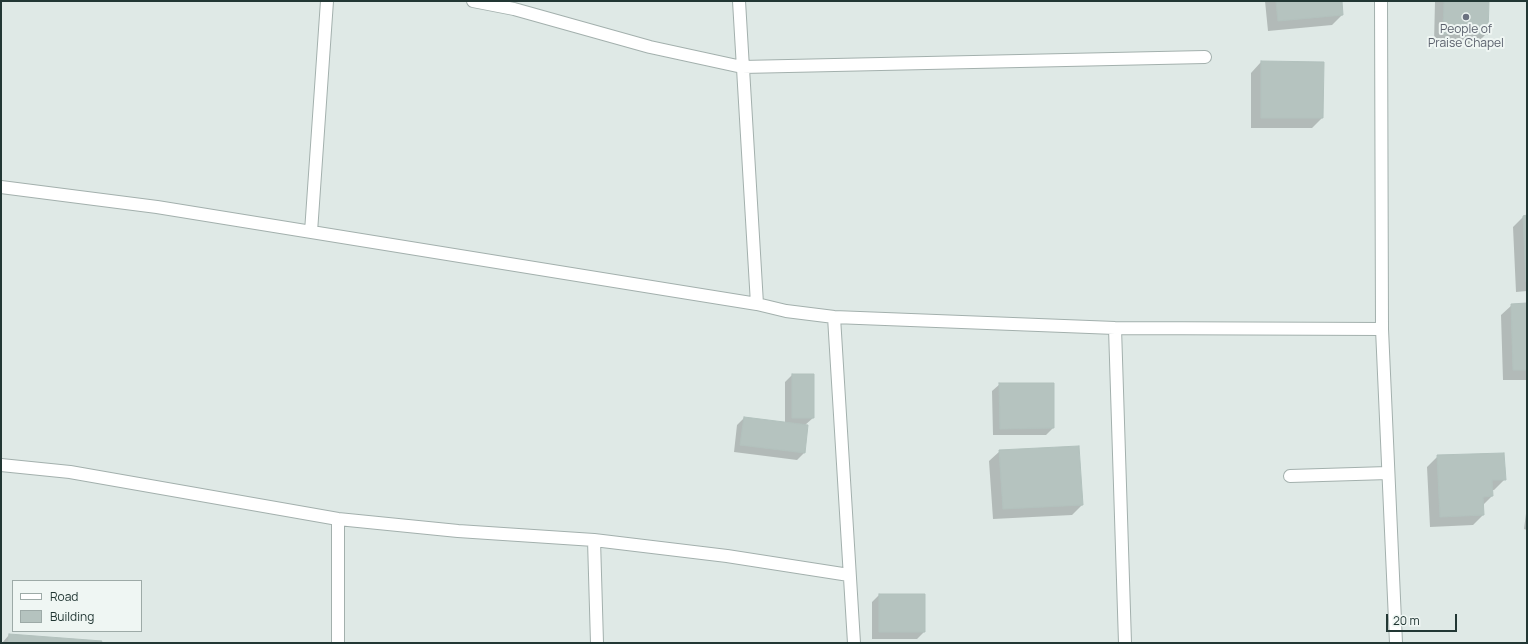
<!DOCTYPE html>
<html>
<head>
<meta charset="utf-8">
<style>
  body { margin:0 }
  #map { position:relative; width:1528px; height:644px; overflow:hidden; background:#dfe9e6; font-family:Manrope,sans-serif }
  canvas { display:block }
  .frame { position:absolute; inset:0; border:2px solid #223734; pointer-events:none }
  .legend { position:absolute; left:12px; top:580px; width:130px; height:52px; box-sizing:border-box; background:#eff6f3; border:1px solid #9daaa7; margin:0; padding:5px 7px; list-style:none; font-size:12px; color:#223734 }
  .legend li { display:flex; align-items:center; gap:8px; height:20px }
  .legend b { width:20px; border:1px solid #9daaa7 }
  .scale { position:absolute; left:1386px; top:614px; width:71px; height:18px; box-sizing:border-box; border:2px solid #223734; border-top:0; padding-left:5px; font-size:12px; line-height:14px; white-space:nowrap; color:#223734; -webkit-text-stroke:3px #eff6f3; paint-order:stroke }
</style>
</head>
<body>
<div id="map">
<canvas width="1528" height="644"></canvas>
<div class="frame"></div>
<ul class="legend">
<li><b style="height:5px;background:#fff"></b>Road</li>
<li><b style="height:11px;background:#b5c3bf"></b>Building</li>
</ul>
<div class="scale">20 m</div>
</div>
<script>
const g = document.querySelector('canvas').getContext('2d');
g.lineJoin = 'round';
function paint(path, color) { g.fillStyle = color; g.fill(path, 'evenodd'); }
const toPath = rows => new Path2D(rows.map(r => 'M' + r).join(''));
function trace(path, color, width, dash) { g.strokeStyle = color; g.lineWidth = width; g.lineCap = dash ? 'butt' : 'round'; g.setLineDash(dash || []); g.stroke(path); }
function drawText(font, color, halo, rows, align = 'center') {
  g.font = font + ' Manrope,sans-serif'; g.lineWidth = 4; g.setLineDash([]); g.textBaseline = 'middle'; g.strokeStyle = halo; g.fillStyle = color; for (const [text, x, y, turn = 0] of rows) {
    g.save(); g.translate(x, y); g.rotate((+turn || 0) * Math.PI / 180); g.textAlign = isNaN(turn) ? turn : align; if (halo) g.strokeText(text, 0, 0); g.fillText(text, 0, 0); g.restore();
  }
}
paint(toPath([
  [1265,1,1341,1,1342,15,1332,25,1268,31],
  [1435,1,1488,1,1487,33,1476,44,1434,44],
  [1261,62,1323,63,1322,118,1312,128,1251,128,1251,73],
  [1527,216,1527,291,1516,292,1513,227,1523,217],
  [1527,304,1527,380,1503,380,1501,315,1512,305],
  [792,375,813,418,805,425,804,453,797,460,734,452,737,425,744,418,785,423,785,382],
  [1000,384,1053,428,1046,435,993,435,992,391],
  [1000,451,1082,505,1072,515,993,519,989,461],
  [1438,456,1505,479,1494,490,1491,490,1492,496,1483,505,1483,515,1473,525,1430,527,1427,467],
  [1527,506,1527,530,1524,529],
  [879,595,924,632,917,639,872,639,872,602],
  [9,635,100,643,2,643]
]), '#0003');
const building = toPath([
  [1276,1,1342,1,1343,15,1278,21,1276,1],
  [1444,1,1489,1,1488,34,1443,34,1444,1],
  [1261,61,1324,62,1323,118,1261,118,1261,61],
  [1527,215,1527,282,1526,282,1523,216,1527,215],
  [1527,303,1527,370,1513,370,1511,304,1527,303],
  [792,374,814,374,814,418,792,418,792,374],
  [999,383,1054,383,1054,428,1000,429,999,383],
  [744,417,808,425,805,453,740,445,744,417],
  [1079,446,1083,505,1003,509,999,450,1079,446],
  [1504,453,1506,480,1492,480,1493,496,1483,497,1484,515,1440,517,1437,455,1504,453],
  [879,594,925,594,925,632,879,632,879,594],
  [9,634,102,641,101,643,8,643,9,634]
]);
paint(building, '#b5c3bf');
trace(building, '#b2c1bd', 1);
const minor = toPath([
  [473,1,514,9,650,47,742,67,1205,57],
  [739,1,757,304],
  [1381,1,1382,329,1396,643],
  [1,187,157,207,670,290,757,304,786,311,834,317,1115,328,1382,329],
  [311,232,327,1],
  [834,317,854,643],
  [1115,328,1125,643],
  [1,465,70,472,338,519,458,531,594,540,727,556,849,575],
  [1290,476,1388,473],
  [338,519,338,643],
  [594,540,597,643]
]);
trace(minor, '#a3b0ad', 14);
trace(minor, '#fff', 12);
for (const [x, y, r, color] of [
  [1466,17,4,"#6b7280"]
]) { const dot = new Path2D(); dot.arc(x, y, r, 0, 2 * Math.PI); g.fillStyle = color; g.fill(dot); trace(dot, '#eff6f3', 1.5); }
drawText('12px', '#5b616d', '#eff6f3', [
  ["People of",1466,30],
  ["Praise Chapel",1466,44]
]);
</script>
</body>
</html>
